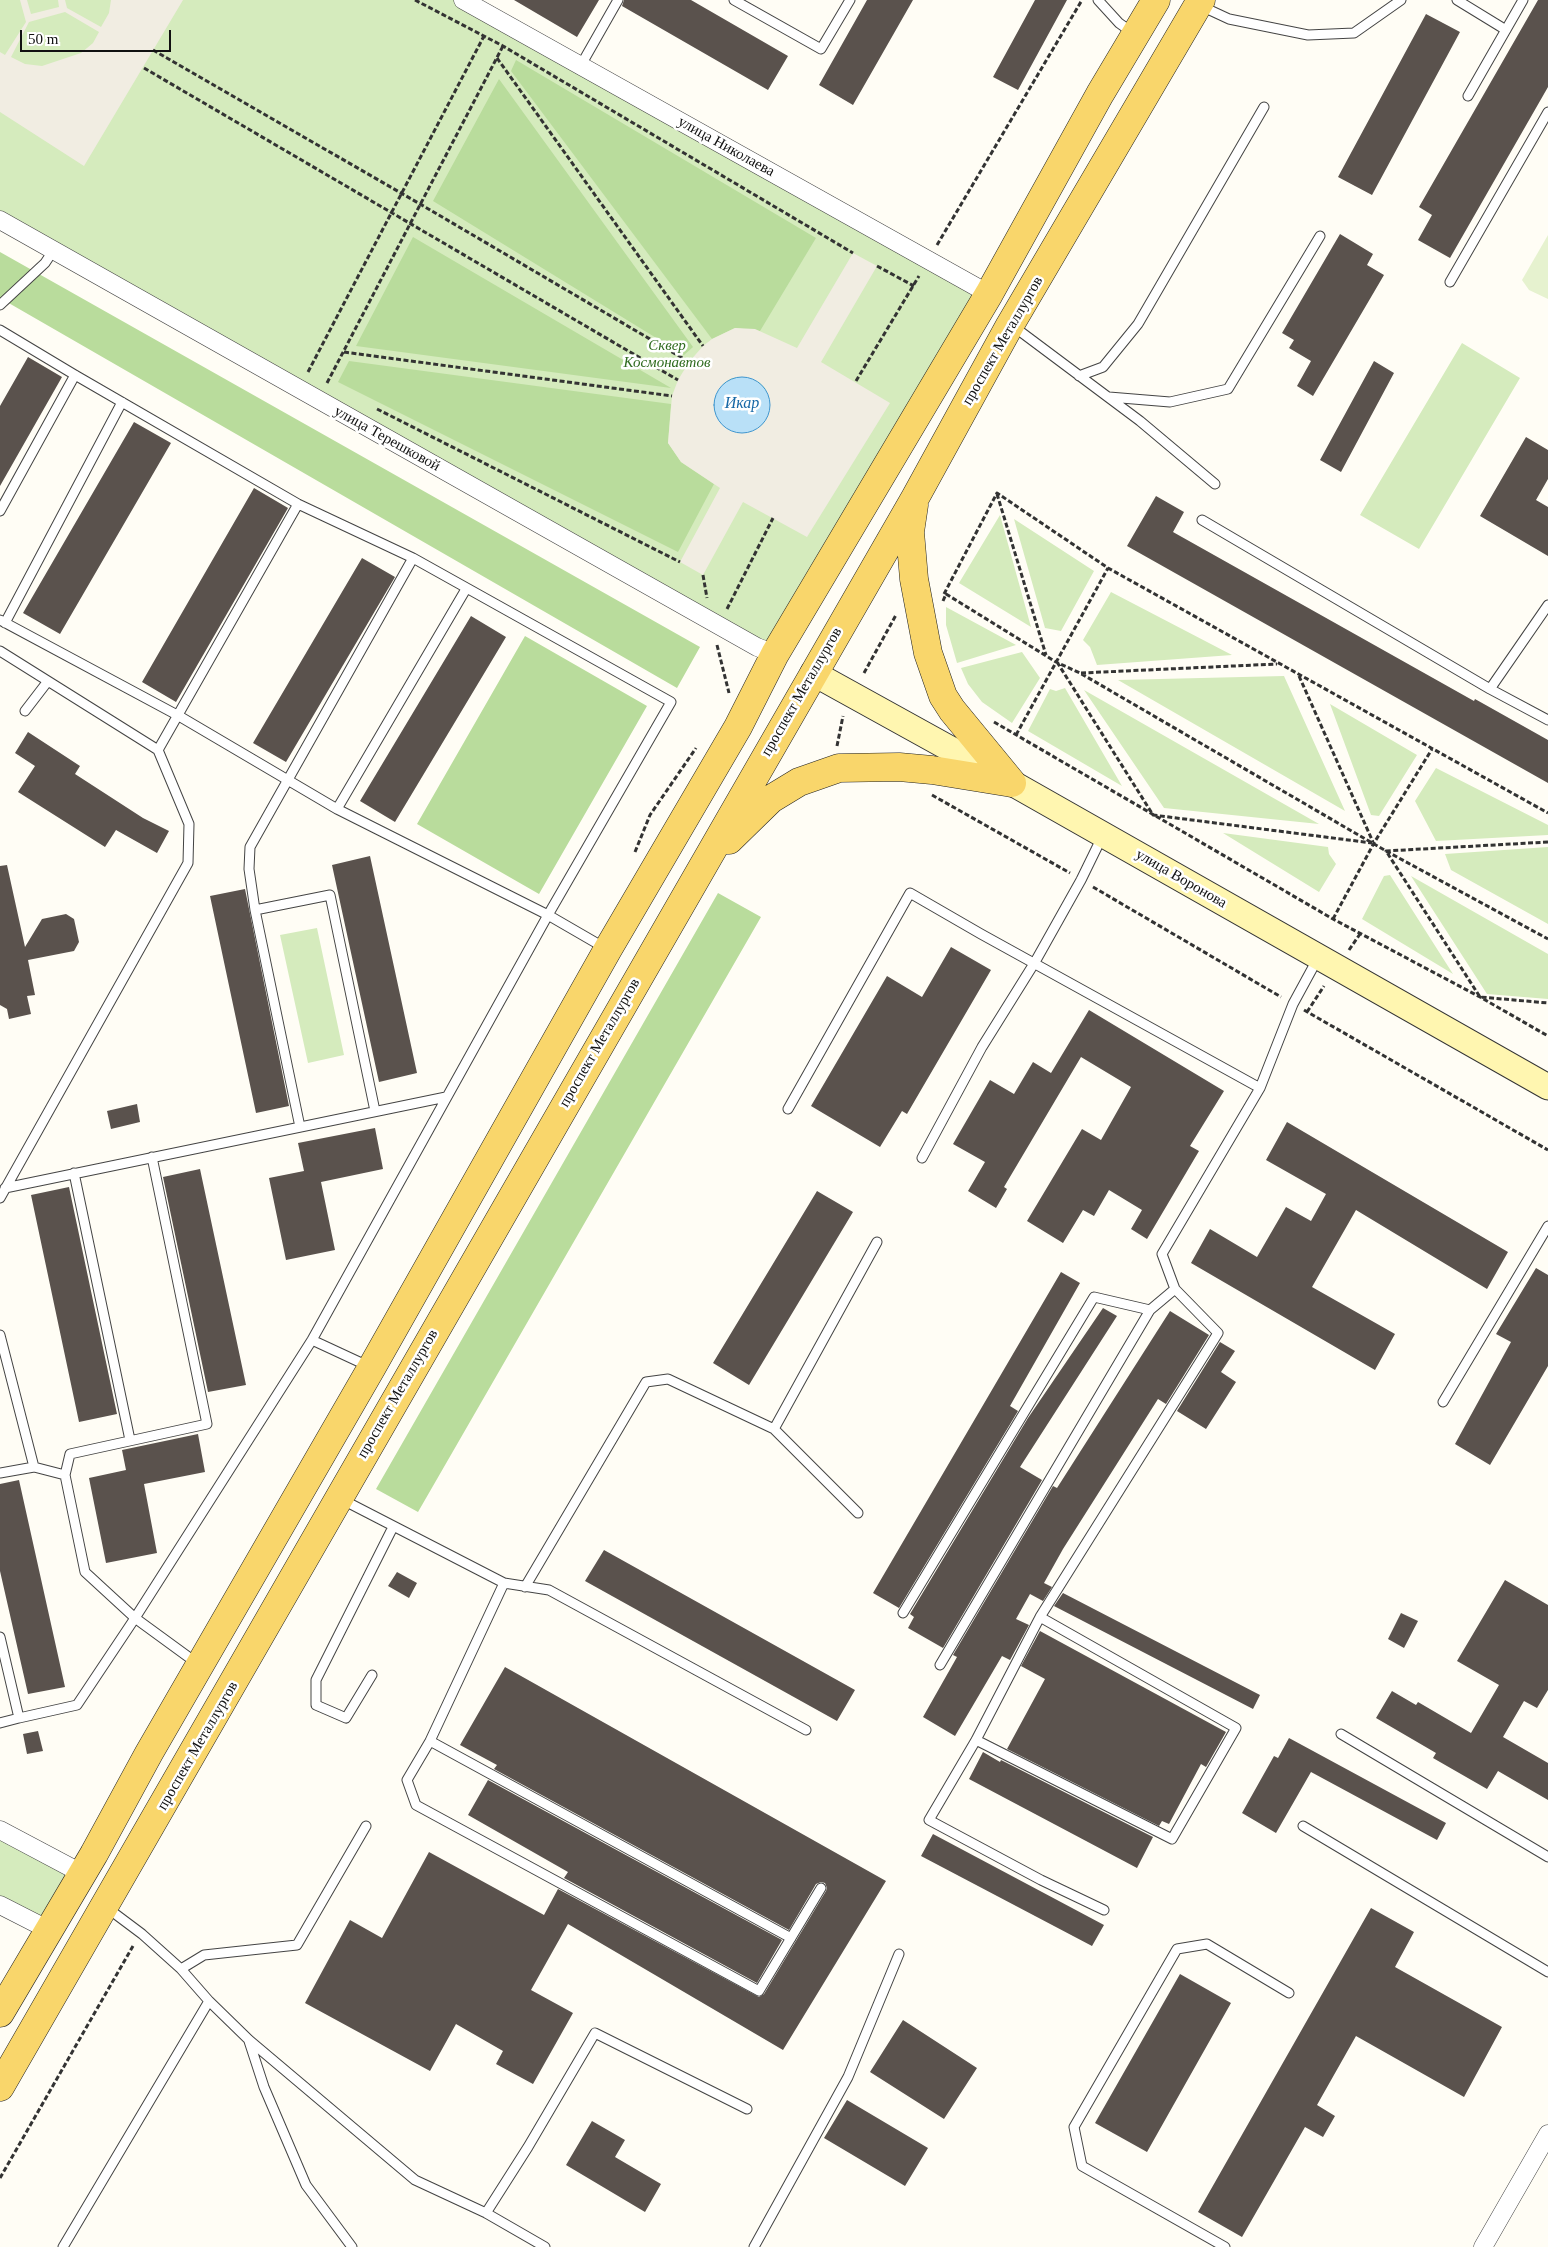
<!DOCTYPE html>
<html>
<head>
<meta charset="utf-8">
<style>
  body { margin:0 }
  #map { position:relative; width:1548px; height:2247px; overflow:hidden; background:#fffdf5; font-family:"Times New Roman",serif }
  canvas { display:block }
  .scale { position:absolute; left:20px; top:30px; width:151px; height:22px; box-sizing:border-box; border:2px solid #111; border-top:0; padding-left:6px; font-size:15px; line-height:18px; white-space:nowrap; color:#111; -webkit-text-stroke:4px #fff; paint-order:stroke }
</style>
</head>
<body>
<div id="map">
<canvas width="1548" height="2247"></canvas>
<div class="scale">50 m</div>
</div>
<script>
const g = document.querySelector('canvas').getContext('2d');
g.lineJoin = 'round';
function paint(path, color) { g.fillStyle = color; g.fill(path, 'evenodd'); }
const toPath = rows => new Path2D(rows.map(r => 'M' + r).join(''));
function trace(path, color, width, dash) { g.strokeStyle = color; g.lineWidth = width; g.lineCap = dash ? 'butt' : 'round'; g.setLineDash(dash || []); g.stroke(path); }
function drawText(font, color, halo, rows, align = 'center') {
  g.font = font + ' "Times New Roman",serif'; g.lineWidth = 5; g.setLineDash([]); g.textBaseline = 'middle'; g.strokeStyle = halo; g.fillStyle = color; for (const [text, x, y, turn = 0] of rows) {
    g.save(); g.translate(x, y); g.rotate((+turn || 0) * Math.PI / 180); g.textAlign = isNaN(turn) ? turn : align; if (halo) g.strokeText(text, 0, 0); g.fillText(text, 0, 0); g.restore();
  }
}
paint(toPath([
  [0,0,463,0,989,294,775,654,0,220],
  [1462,343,1520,378,1419,549,1360,515],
  [1000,515,1031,627,959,583],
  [1014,519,1094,571,1061,631,1045,628],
  [1111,592,1232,655,1097,665,1090,647,1083,640],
  [946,607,1016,645,957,663,946,625],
  [1022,652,1040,678,1012,723,982,702,968,684,961,668],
  [1284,676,1345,811,1118,680],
  [1065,688,1122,786,1028,731,1050,689,1056,691],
  [1084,690,1319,824,1164,808],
  [1330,704,1417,755,1379,816,1371,815],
  [1436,768,1548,825,1548,835,1436,841,1415,801],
  [1223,833,1328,847,1329,854,1336,864,1319,892],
  [1548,847,1548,924,1451,870,1445,854],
  [1390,875,1453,974,1362,919,1384,876],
  [1411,876,1548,954,1548,999,1487,994],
  [317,928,344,1055,308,1063,280,935],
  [0,1831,83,1874,49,1930,0,1905]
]), '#d5ebbd');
paint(toPath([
  [516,60,816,238,760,331,735,328,712,339,511,71],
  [499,79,693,347,684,355,433,201],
  [413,237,671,388,356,346],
  [0,252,700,647,677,688,0,298],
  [349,361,671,404,668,443,681,462,714,484,678,552,338,382],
  [525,636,647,706,539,894,417,824],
  [718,893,761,917,418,1512,376,1489]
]), '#b9dc9c');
paint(toPath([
  [1548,235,1548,299,1529,290,1522,280]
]), '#e6f2cf');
paint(toPath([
  [20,0,27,0,31,14,59,7,58,0,65,0,67,8,101,27,109,13,111,0,183,0,84,166,0,112,0,52,5,55,26,22],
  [65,12,99,32,93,43,81,53,42,66,25,64,11,57,29,22],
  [853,253,877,266,821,362,890,403,807,537,743,502,703,575,680,562,720,488,681,462,668,443,672,396,678,380,689,362,703,346,712,339,735,328,755,329,797,348],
  [742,377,759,382,766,389,763,424,747,432,717,417,714,408,715,398,724,383,732,378]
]), '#f1ede2');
const water = toPath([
  '714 405a28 28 0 1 1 56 0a28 28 0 1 1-56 0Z'
]);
paint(water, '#b9e0f7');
trace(water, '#3f96cf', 1);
paint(toPath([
  [514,0,599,0,577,37],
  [624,0,691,0,788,56,768,90,622,6],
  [867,0,913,0,853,105,819,85],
  [1035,0,1067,0,1018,90,993,77],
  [1538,0,1548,0,1548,87,1450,258,1418,240,1432,215,1419,207],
  [1426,14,1460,32,1372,195,1338,177],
  [1340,234,1373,254,1367,265,1384,275,1313,396,1297,386,1311,361,1289,348,1294,340,1282,333],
  [28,357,62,377,0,486,0,406],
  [1374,361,1394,373,1341,472,1320,460],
  [134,422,171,443,60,634,23,613],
  [1526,437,1548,450,1548,479,1536,500,1548,507,1548,556,1480,516],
  [254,488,288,508,176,702,142,682],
  [1156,496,1184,512,1173,532,1474,701,1475,699,1548,740,1548,783,1127,546],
  [362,558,395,577,286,762,253,743],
  [471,616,506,637,395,822,360,801],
  [28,732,80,766,75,774,143,818,169,831,157,853,116,830,105,847,18,792,35,766,15,753],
  [370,856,417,1073,379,1082,332,865],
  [7,865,25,947,42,919,66,914,74,919,79,942,74,951,28,960,35,995,27,996,31,1014,9,1019,7,1009,0,1005,0,866],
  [245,889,289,1106,256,1113,210,896],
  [951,947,991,970,907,1114,902,1111,880,1147,811,1106,887,976,922,997],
  [1089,1010,1224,1091,1190,1146,1199,1151,1147,1239,1131,1229,1142,1210,1109,1190,1094,1216,1083,1210,1063,1243,1027,1221,1082,1129,1101,1140,1131,1087,1081,1057,1004,1187,1007,1189,996,1208,968,1191,985,1162,953,1144,990,1080,1014,1094,1033,1062,1051,1073],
  [137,1104,140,1122,111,1129,107,1111],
  [1287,1122,1508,1252,1487,1289,1356,1210,1312,1287,1395,1334,1375,1370,1191,1263,1210,1229,1257,1257,1286,1207,1311,1221,1326,1194,1266,1160],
  [375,1128,383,1169,321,1182,335,1250,286,1260,269,1178,304,1171,298,1143],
  [200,1169,246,1385,208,1392,163,1177],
  [69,1187,117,1414,79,1422,31,1195],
  [817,1191,853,1212,749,1385,713,1363],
  [1536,1268,1548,1275,1548,1366,1490,1465,1455,1444,1511,1342,1496,1334],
  [1061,1272,1080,1283,1010,1406,1018,1411,899,1608,873,1593],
  [1103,1308,1117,1316,1020,1467,1042,1480,943,1648,908,1628,914,1617,910,1614,1028,1418],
  [1170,1311,1209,1335,1166,1404,1158,1399,1063,1549,1044,1583,1052,1587,1043,1601,1030,1594,1016,1619,1029,1625,1010,1660,1002,1656,955,1736,923,1717,957,1657,953,1655,1053,1486,1057,1488],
  [1220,1342,1235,1351,1221,1372,1236,1382,1206,1429,1177,1411],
  [198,1434,205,1472,144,1484,157,1553,106,1563,89,1478,126,1470,122,1450],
  [19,1480,65,1687,28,1694,0,1571,0,1484],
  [604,1550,855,1690,837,1721,585,1581],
  [397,1572,417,1583,409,1598,388,1586],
  [1505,1580,1548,1605,1548,1690,1537,1708,1524,1701,1503,1737,1548,1763,1548,1800,1498,1771,1487,1789,1433,1758,1436,1753,1376,1718,1392,1691,1416,1705,1418,1702,1471,1733,1499,1685,1457,1661],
  [1063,1593,1260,1695,1253,1709,1054,1606],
  [1401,1613,1418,1621,1404,1648,1388,1639],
  [1040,1631,1226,1732,1206,1767,1201,1764,1169,1824,1162,1821,1159,1826,1007,1749,1045,1679,1021,1666],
  [505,1667,886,1881,783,2050,568,1924,531,1990,573,2013,533,2084,496,2064,503,2051,456,2024,430,2071,305,2003,350,1920,382,1938,429,1852,544,1915,558,1889,759,1997,764,1994,826,1891,827,1888,825,1883,821,1882,816,1884,789,1930,494,1769,497,1765,460,1745],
  [38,1731,43,1751,27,1754,23,1734],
  [1289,1738,1446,1823,1437,1840,1311,1772,1276,1833,1242,1813,1274,1756,1278,1758],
  [983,1752,1000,1762,1001,1760,1153,1837,1137,1868,969,1779],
  [488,1780,782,1940,757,1983,564,1878,568,1872,468,1815],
  [933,1834,1104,1925,1092,1946,921,1856],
  [1371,1908,1414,1932,1395,1967,1502,2027,1464,2097,1356,2036,1317,2105,1335,2116,1323,2137,1305,2127,1242,2237,1198,2212],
  [1180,1974,1231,2003,1147,2152,1095,2123],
  [903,2020,977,2068,944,2119,870,2072],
  [847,2100,928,2148,905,2186,824,2138],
  [592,2121,625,2140,615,2157,661,2184,645,2212,566,2165]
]), '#5a524d');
const service = toPath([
  [734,0,821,49,850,0],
  [1098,0,1119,23,1133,33],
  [1457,0,1506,30],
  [1201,6,1229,19,1308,35,1354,33,1401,0],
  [581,65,618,0],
  [1468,96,1523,0],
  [1450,282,1548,112],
  [0,305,45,263,53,251],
  [1013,326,1140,421,1215,484],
  [0,330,75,375,298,504,413,558,671,702,548,915,312,1340,135,1618,85,1572,65,1475],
  [1079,376,1103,367,1138,324,1264,107],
  [1109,397,1170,402,1228,389,1320,236],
  [0,511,75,375],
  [1202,520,1490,689,1548,720],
  [0,620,179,716,337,809,548,915,605,948],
  [5,623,122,402],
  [0,651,158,750,298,504],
  [1490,689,1548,605],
  [25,711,48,681],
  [337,809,466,589],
  [255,910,249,869,250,847,413,558],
  [788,1109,910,893,981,934,1260,1088],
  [300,1127,255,910,330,895,375,1111],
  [922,1158,982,1047,1035,962,1081,880,1102,837],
  [74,1173,130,1440],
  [5,1188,446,1097],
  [0,1198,188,863,189,824,158,750],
  [0,1335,34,1467],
  [312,1340,368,1366],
  [1443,1402,1548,1226],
  [774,1429,858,1513],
  [0,1473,34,1467,65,1475,70,1454,207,1424,152,1157],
  [341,1499,504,1583,549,1590,806,1730],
  [504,1583,430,1741,407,1780,416,1805,759,1991,821,1888],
  [525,1587,646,1382,668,1379,774,1429,877,1242],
  [903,1613,1094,1297,1150,1310],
  [0,1637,19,1718,0,1723],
  [940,1665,1150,1310,1175,1289],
  [372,1675,346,1718,316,1705,316,1680,393,1527],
  [19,1718,77,1705,135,1618,198,1664],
  [1341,1734,1548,1857],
  [976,1740,1172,1839,1236,1728,1040,1617],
  [430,1741,791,1938],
  [1303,1826,1548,1972],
  [106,1907,142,1934,181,1969,209,2001,249,2040,415,2180,486,2213,545,2247],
  [1104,1910,1041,1880,929,1820,976,1740,1040,1617,1218,1333,1175,1289,1162,1254,1260,1088,1293,1004,1318,958],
  [181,1969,204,1955,297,1945,366,1826],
  [249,2041,264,2087,306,2185,352,2247],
  [486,2213,528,2147,595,2033,747,2109],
  [63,2247,209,2001],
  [754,2247,848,2077,899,1954],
  [1225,2247,1082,2166,1074,2127,1177,1949,1207,1944,1289,1993]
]);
const minor = toPath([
  [463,0,989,294],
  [0,220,757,647,775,654],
  [0,1830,83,1874],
  [0,1905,49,1930],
  [1483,2247,1548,2134]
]);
const secondary = toPath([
  [813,673,1012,783,1548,1087]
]);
const primary = toPath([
  [914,505,910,532,914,579,928,653,943,696,952,710,1012,783],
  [729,840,771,799,799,782,839,768,899,767,932,770,1012,783],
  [0,2013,94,1854,149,1753,372,1367,608,949,738,727,775,654,989,294,1100,94,1156,0],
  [0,2087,915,498,1010,325,1201,0]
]);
trace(service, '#444', 11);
trace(minor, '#444', 19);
trace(secondary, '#333', 27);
trace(primary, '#222', 29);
trace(toPath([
  [415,0,503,46,853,253],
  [153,50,420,204,689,362],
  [497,58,703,346],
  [144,68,678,380],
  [937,245,1082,0],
  [877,266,914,286],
  [344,352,672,396],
  [308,372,484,36],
  [856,381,919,276],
  [327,383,503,46],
  [377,409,680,562],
  [997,494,1046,655],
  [703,575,707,598],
  [944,594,997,493,1108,568,1548,813],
  [943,601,946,594,1056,662,1080,673,1386,851,1548,939],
  [727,609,773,518],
  [717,645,729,693],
  [1057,662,1153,815,1372,843],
  [864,673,896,615],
  [1081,673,1277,664],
  [1299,676,1373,842],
  [994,722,1333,919,1480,997,1548,1036],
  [1016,735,1108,568],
  [837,746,843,716],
  [932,795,1070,873],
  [1548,842,1386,851,1480,997,1548,1003],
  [635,852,650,815,696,748],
  [1093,887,1281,997],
  [1333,919,1374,843,1432,749],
  [1349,950,1360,934],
  [1304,1010,1548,1150],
  [1307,1012,1324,986],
  [0,2178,133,1946]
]), '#333', 3, [5, 2.5]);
trace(service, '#fff', 9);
trace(minor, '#fff', 18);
trace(secondary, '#fff6b0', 25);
trace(primary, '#f9d66b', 28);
drawText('15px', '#111', '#fff', [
  ["улица Николаева",726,147,29],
  ["проспект Металлургов",1003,341,-60],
  ["улица Терешковой",387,439,29],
  ["проспект Металлургов",802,692,-60],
  ["улица Воронова",1181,879,30],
  ["проспект Металлургов",600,1043,-60],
  ["проспект Металлургов",398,1394,-60],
  ["проспект Металлургов",198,1746,-60]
]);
drawText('italic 15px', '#2f6b1f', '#fff', [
  ["Сквер",667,346],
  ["Космонавтов",667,363]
]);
drawText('italic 16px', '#1768a6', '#fff', [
  ["Икар",742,404]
]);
</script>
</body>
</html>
